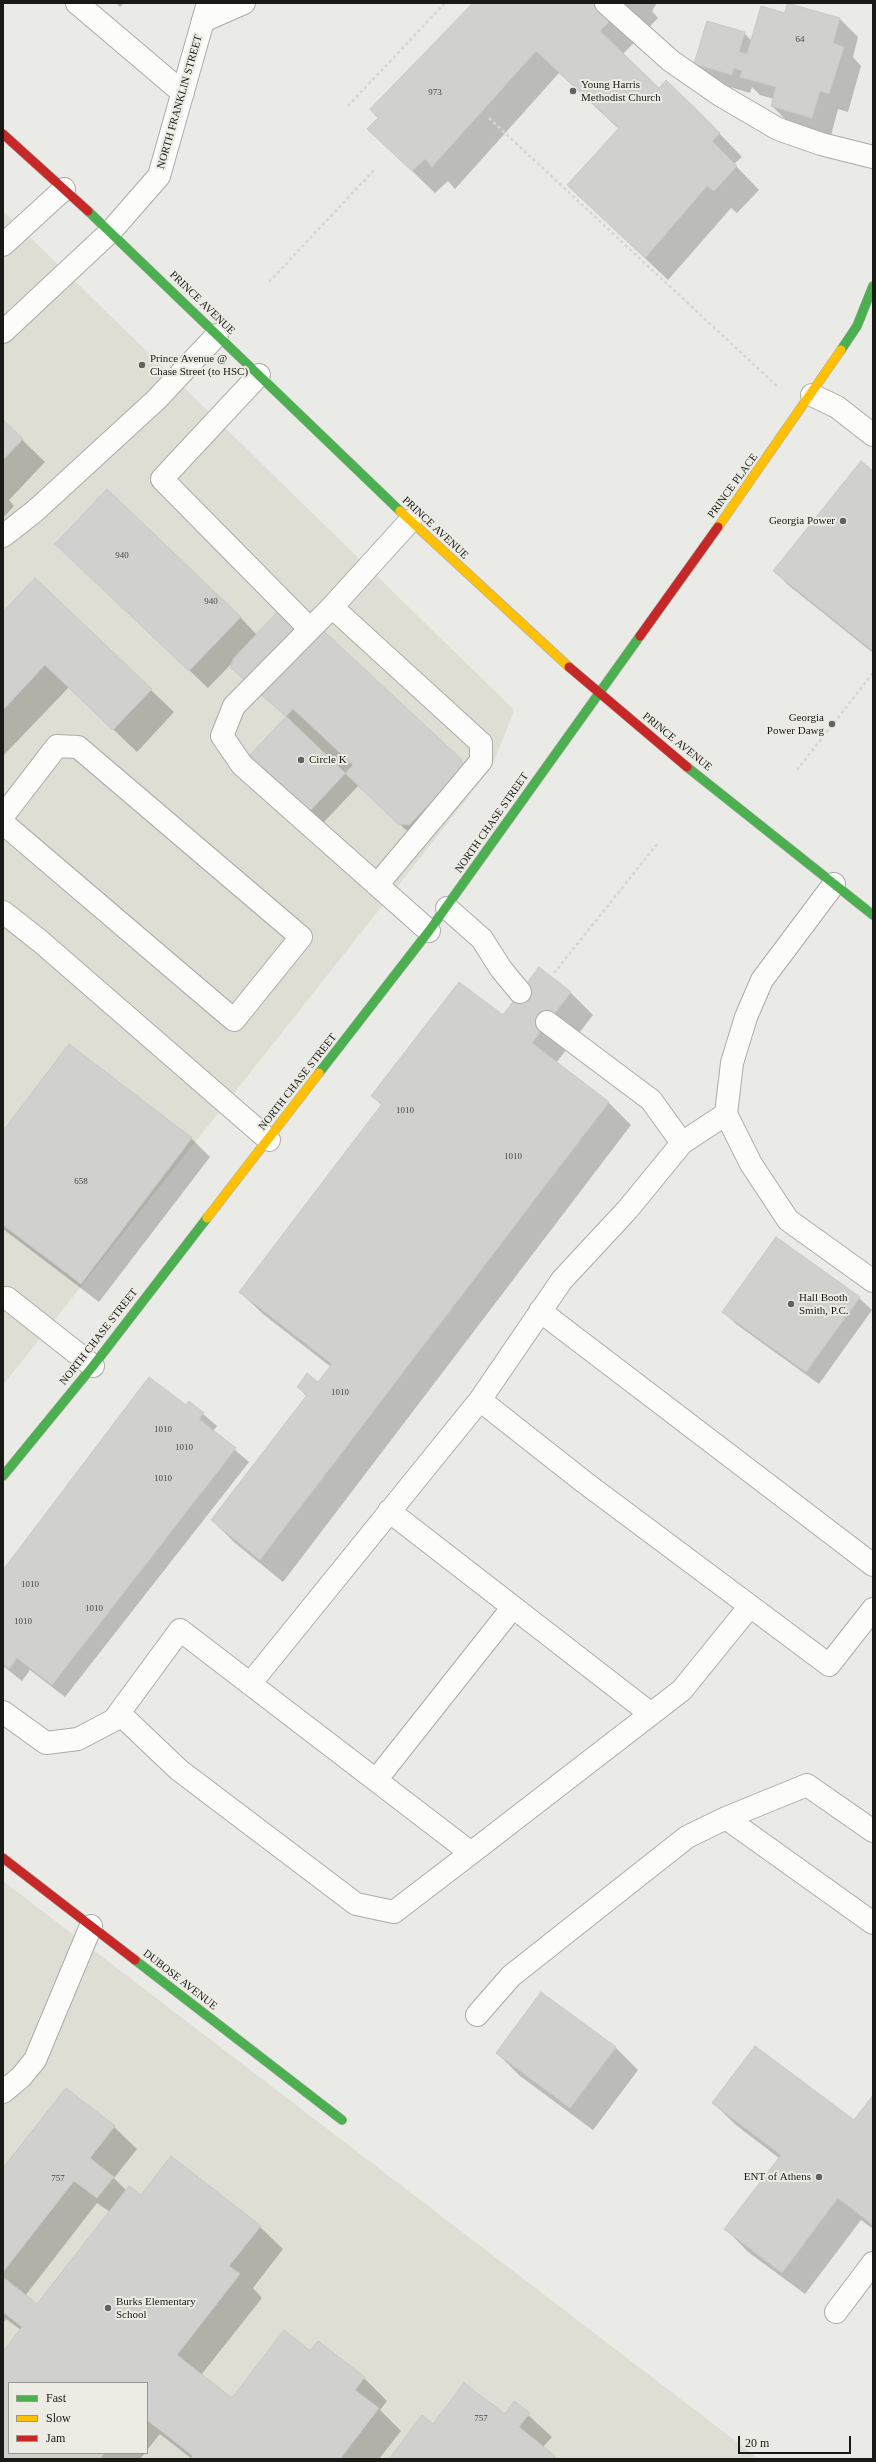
<!DOCTYPE html>
<html>
<head>
<meta charset="utf-8">
<style>
  body { margin:0 }
  #map { position:relative; width:876px; height:2462px; overflow:hidden; background:#eaeae6; font-family:"Times New Roman",serif }
  canvas { display:block }
  .frame { position:absolute; inset:0; border:4px solid #191916; pointer-events:none }
  .legend { position:absolute; left:8px; top:2382px; width:140px; height:72px; box-sizing:border-box; background:#ecece4; border:1px solid #989892; margin:0; padding:5px 7px; list-style:none; font-size:12px; color:#191916 }
  .legend li { display:flex; align-items:center; gap:8px; height:20px }
  .legend b { width:20px; border:1px solid #989892 }
  .scale { position:absolute; left:738px; top:2436px; width:113px; height:18px; box-sizing:border-box; border:2px solid #191916; border-top:0; padding-left:5px; font-size:12px; line-height:14px; white-space:nowrap; color:#191916; -webkit-text-stroke:3px #ecece4; paint-order:stroke }
</style>
</head>
<body>
<div id="map">
<canvas width="876" height="2462"></canvas>
<div class="frame"></div>
<ul class="legend">
<li><b style="height:5px;background:#4caf50"></b>Fast</li>
<li><b style="height:5px;background:#ffc107"></b>Slow</li>
<li><b style="height:5px;background:#c62828"></b>Jam</li>
</ul>
<div class="scale">20 m</div>
</div>
<script>
const g = document.querySelector('canvas').getContext('2d');
g.lineJoin = 'round';
function paint(path, color) { g.fillStyle = color; g.fill(path, 'evenodd'); }
const toPath = rows => new Path2D(rows.map(r => 'M' + r).join(''));
function trace(path, color, width, dash) { g.strokeStyle = color; g.lineWidth = width; g.lineCap = dash ? 'butt' : 'round'; g.setLineDash(dash || []); g.stroke(path); }
function drawText(font, color, halo, rows, align = 'center') {
  g.font = font + ' "Times New Roman",serif'; g.lineWidth = 4; g.setLineDash([]); g.textBaseline = 'middle'; g.strokeStyle = halo; g.fillStyle = color; for (const [text, x, y, turn = 0] of rows) {
    g.save(); g.translate(x, y); g.rotate((+turn || 0) * Math.PI / 180); g.textAlign = isNaN(turn) ? turn : align; if (halo) g.strokeText(text, 0, 0); g.fillText(text, 0, 0); g.restore();
  }
}
paint(toPath([
  [3,211,514,710,492,767,3,1385],
  [3,1881,759,2459,3,2459],
  [9,2383,147,2383,147,2453,9,2453]
]), '#deded4');
paint(toPath([
  [116,3,124,3,120,7],
  [474,3,657,3,652,11,658,18,623,54,659,89,719,133,742,157,734,164,759,190,737,213,731,208,668,280,568,185,619,129,559,73,455,189,448,181,435,193,391,151,380,119],
  [788,4,840,19,858,37,853,57,861,66,848,112,838,109,831,136,790,124,772,106,774,99,760,95,752,87,750,93,713,82,695,64,744,33,752,41,785,14],
  [3,421,45,462,9,500,14,506,3,518],
  [873,472,873,653,787,584,775,571],
  [75,562,240,617,257,635,460,760,467,767,416,831,406,830,358,786,323,823,251,755,287,717,239,675,234,661,208,688],
  [35,580,174,712,137,752,69,687,3,756,3,614],
  [570,992,593,1015,556,1063,609,1103,631,1125,283,1582,235,1543,212,1520,307,1397,298,1387,318,1383,331,1367,263,1314,240,1292,382,1106,373,1096,503,1016],
  [69,1046,192,1139,210,1157,99,1302,3,1229,3,1132],
  [859,1298,872,1310,819,1384,736,1324,724,1312],
  [189,1402,217,1426,213,1431,249,1462,65,1697,30,1670,22,1681,3,1666,3,1572],
  [615,2047,638,2070,593,2130,520,2076,497,2053],
  [873,2097,873,2229,861,2220,805,2294,748,2252,726,2229,779,2158,736,2125,713,2103,854,2122],
  [114,2127,137,2149,114,2178,127,2191,260,2227,283,2249,253,2288,262,2298,201,2375,232,2399,310,2352,318,2342,364,2378,387,2401,380,2410,401,2431,379,2459,192,2459,160,2434,147,2450,147,2383,9,2383,9,2453,145,2453,140,2459,3,2459,3,2354,21,2330,6,2319,3,2323,3,2170],
  [97,2203,110,2212,37,2305,25,2296],
  [514,2402,552,2437,543,2447,557,2459,390,2459,434,2425,505,2415]
]), '#0003');
const building = toPath([
  [473,3,628,3,600,31,659,88,666,80,696,109,720,133,712,141,737,166,714,191,707,186,645,258,567,185,619,128,536,51,432,167,425,159,412,171,367,129,378,118,370,109,473,3],
  [787,3,840,18,833,43,844,47,829,94,820,91,812,118,771,106,776,87,740,77,742,71,734,68,732,75,694,64,707,21,745,32,739,52,747,54,761,6,785,13,787,3],
  [3,420,23,439,3,460,3,420],
  [861,461,873,471,873,651,773,571,861,461],
  [107,489,241,617,189,671,55,544,107,489],
  [35,578,152,689,113,730,45,665,3,710,3,612,35,578],
  [284,605,297,606,461,759,463,765,462,770,409,825,398,824,288,718,231,668,233,659,284,605],
  [293,709,353,765,310,811,250,755,293,709],
  [539,967,571,992,532,1043,609,1102,260,1560,211,1520,307,1395,297,1387,307,1373,318,1382,332,1364,239,1292,382,1104,371,1096,459,982,503,1015,539,967],
  [69,1044,192,1138,81,1284,3,1225,3,1131,69,1044],
  [776,1237,860,1297,806,1372,722,1312,776,1237],
  [149,1377,186,1405,189,1401,204,1413,199,1419,236,1448,52,1685,17,1658,9,1669,3,1664,3,1570,149,1377],
  [541,1992,616,2047,570,2108,496,2053,541,1992],
  [755,2046,854,2120,873,2095,873,2225,838,2198,782,2273,724,2229,781,2155,712,2103,755,2046],
  [66,2088,115,2126,90,2158,114,2177,97,2198,74,2181,3,2272,3,2168,66,2088],
  [171,2156,261,2226,229,2266,240,2274,177,2355,232,2398,284,2330,310,2351,318,2341,365,2377,355,2390,379,2408,340,2459,190,2459,193,2456,147,2420,147,2383,9,2383,9,2453,104,2453,100,2459,3,2459,3,2352,22,2327,3,2312,3,2277,37,2304,129,2186,141,2195,171,2156],
  [464,2383,505,2414,514,2401,530,2413,519,2427,555,2456,553,2459,389,2459,422,2415,433,2424,464,2383]
]);
paint(building, '#d0d1ce');
trace(building, '#c8c9c6', 1);
const lane = toPath([
  [77,3,183,93],
  [606,3,671,61,720,95,778,129,821,144,873,157],
  [203,21,244,3],
  [3,245,64,189],
  [3,332,111,231],
  [259,375,162,479,310,629],
  [812,395,837,407,873,435],
  [410,521,332,607,234,706,222,736,242,765,429,931],
  [3,536,35,511,156,400,217,335],
  [332,607,481,743,481,761,377,885],
  [3,816,57,746,78,747,301,937,234,1020,3,823],
  [834,884,762,980,746,1017,732,1063,726,1114,751,1164,788,1220,873,1281],
  [447,908,482,939,501,969,520,992],
  [3,912,40,941,269,1140],
  [547,1022,651,1100,682,1143],
  [726,1114,682,1143,628,1209,562,1280,480,1400,584,1482,829,1665,873,1609],
  [7,1298,93,1366],
  [540,1311,873,1565],
  [389,1511,651,1714],
  [250,1684,480,1400],
  [3,1712,46,1743,78,1739,114,1720,119,1713,180,1630,471,1853,394,1912,356,1904,179,1770,119,1713],
  [376,1780,513,1607],
  [726,1818,873,1923],
  [471,1853,682,1690,750,1606],
  [477,2015,511,1976,687,1837,726,1818,807,1785,873,1831],
  [3,2092,21,2077,35,2060,91,1926],
  [836,2312,873,2263]
]);
const street = toPath([
  [111,231,159,176,208,3]
]);
const fast = toPath([
  [88,211,400,511],
  [841,350,857,326,873,286],
  [687,767,873,915],
  [319,1073,429,931,640,636],
  [3,1476,93,1366,207,1218],
  [135,1960,342,2120]
]);
const slow = toPath([
  [400,511,569,667],
  [718,527,841,350],
  [207,1218,319,1073]
]);
const jam = toPath([
  [3,134,88,211],
  [640,636,718,527],
  [569,667,687,767],
  [3,1858,135,1960]
]);
trace(lane, '#ababa8', 24);
trace(street, '#ababa8', 24);
trace(fast, '#ababa8', 10);
trace(slow, '#ababa8', 10);
trace(jam, '#ababa8', 10);
trace(toPath([
  [348,106,445,3],
  [489,118,779,388],
  [269,282,375,169],
  [797,770,873,673],
  [554,973,658,843]
]), '#d5d5d4', 2.5, [3, 3]);
trace(lane, '#fcfcfb', 22);
trace(street, '#fcfcfb', 22);
trace(fast, '#4caf50', 9);
trace(slow, '#ffc107', 9);
trace(jam, '#c62828', 9);
for (const [x, y, r, color] of [
  [573,91,4,"#62625f"],
  [142,365,4,"#62625f"],
  [843,521,4,"#62625f"],
  [832,724,4,"#62625f"],
  [301,760,4,"#62625f"],
  [791,1304,4,"#62625f"],
  [819,2177,4,"#62625f"],
  [108,2308,4,"#62625f"]
]) { const dot = new Path2D(); dot.arc(x, y, r, 0, 2 * Math.PI); g.fillStyle = color; g.fill(dot); trace(dot, '#ecece4', 1.5); }
drawText('9px', '#484845', null, [
  ["64",800,40],
  ["973",435,93],
  ["940",122,556],
  ["940",211,602],
  ["1010",405,1111],
  ["1010",513,1157],
  ["658",81,1182],
  ["1010",340,1393],
  ["1010",163,1430],
  ["1010",184,1448],
  ["1010",163,1479],
  ["1010",30,1585],
  ["1010",94,1609],
  ["1010",23,1622],
  ["757",58,2179],
  ["757",481,2419]
]);
drawText('11px', '#191916', '#ecece4', [
  ["Young Harris",581,85],
  ["Methodist Church",581,98],
  ["Prince Avenue @",150,359],
  ["Chase Street (to HSC)",150,372],
  ["Georgia Power",835,521,"right"],
  ["Georgia",824,718,"right"],
  ["Power Dawg",824,731,"right"],
  ["Circle K",309,760],
  ["Hall Booth",799,1298],
  ["Smith, P.C.",799,1311],
  ["ENT of Athens",811,2177,"right"],
  ["Burks Elementary",116,2302],
  ["School",116,2315]
], 'left');
drawText('11px', '#191916', '#ecece4', [
  ["NORTH FRANKLIN STREET",180,102,-74],
  ["PRINCE AVENUE",202,303,44],
  ["PRINCE PLACE",733,486,-54],
  ["PRINCE AVENUE",435,528,43],
  ["PRINCE AVENUE",677,742,39],
  ["NORTH CHASE STREET",492,823,-55],
  ["NORTH CHASE STREET",298,1082,-52],
  ["NORTH CHASE STREET",99,1337,-52],
  ["DUBOSE AVENUE",180,1980,38]
]);
</script>
</body>
</html>
